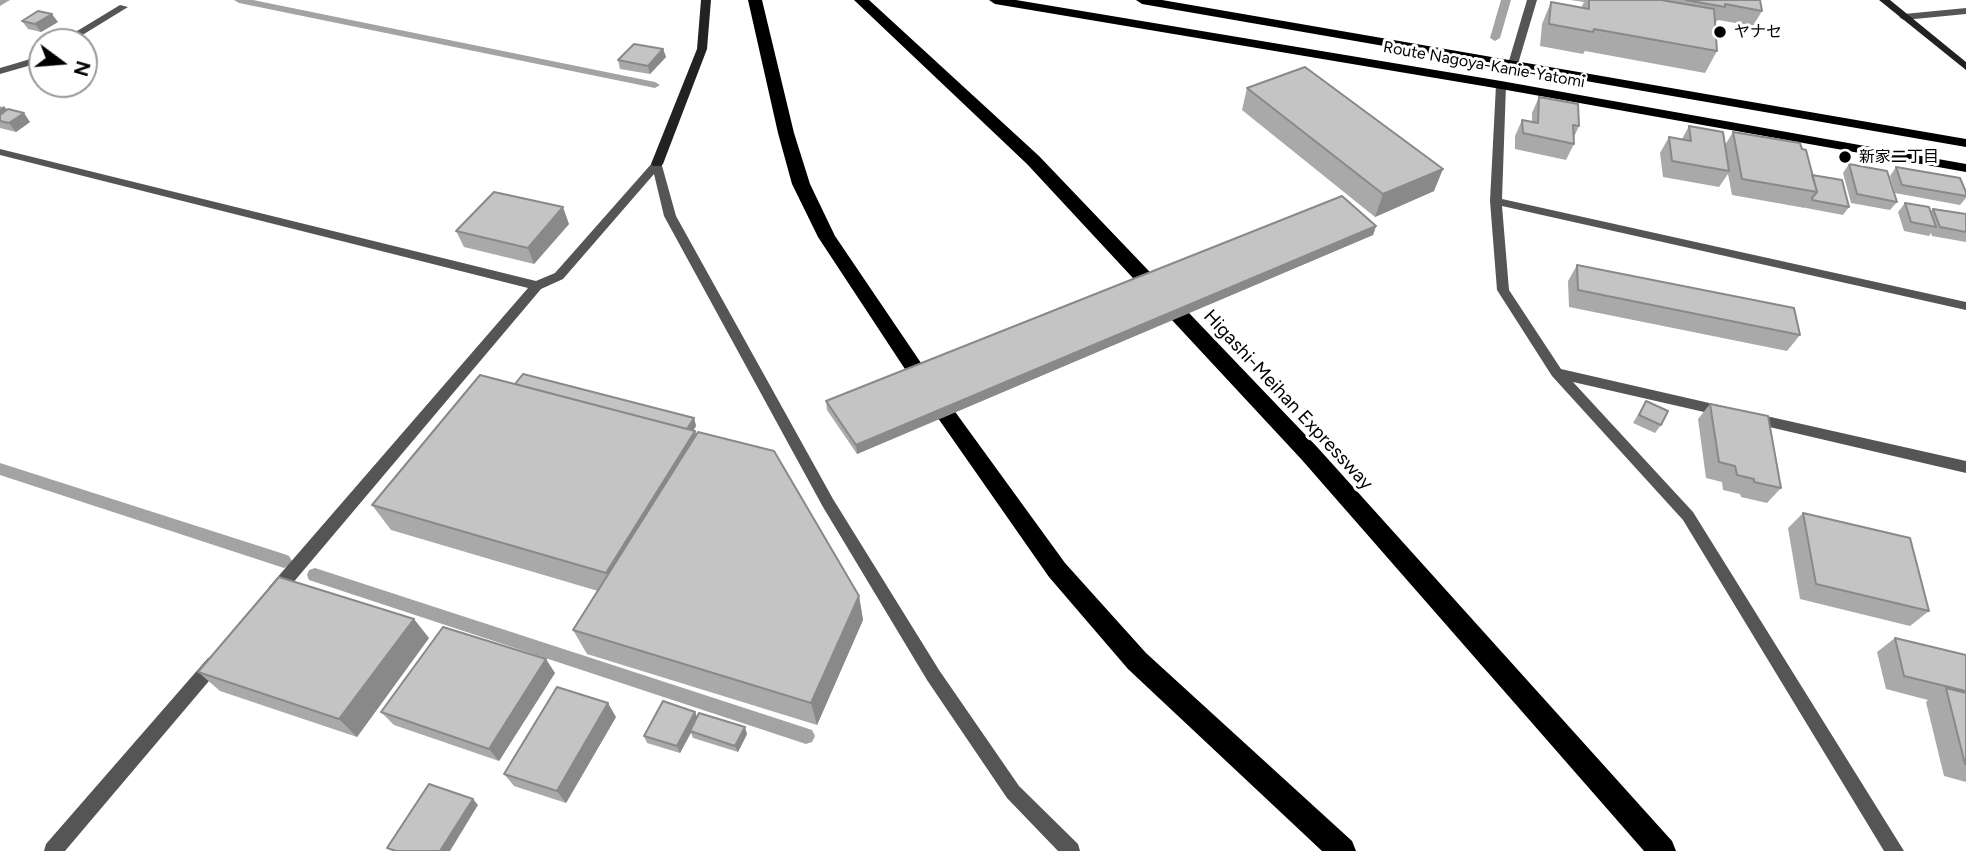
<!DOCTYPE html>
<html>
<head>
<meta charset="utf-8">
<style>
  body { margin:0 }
  #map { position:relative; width:1966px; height:851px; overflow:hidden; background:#fff; font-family:Figtree,sans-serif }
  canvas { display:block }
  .north { position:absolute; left:28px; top:28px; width:70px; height:70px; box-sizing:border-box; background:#fff; border:2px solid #999; border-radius:50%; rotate:106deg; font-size:19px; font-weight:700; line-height:28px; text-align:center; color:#000 }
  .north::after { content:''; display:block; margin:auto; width:24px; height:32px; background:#000; clip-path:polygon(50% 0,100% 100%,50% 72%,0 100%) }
</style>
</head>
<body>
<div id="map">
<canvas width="1966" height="851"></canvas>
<div class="north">N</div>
</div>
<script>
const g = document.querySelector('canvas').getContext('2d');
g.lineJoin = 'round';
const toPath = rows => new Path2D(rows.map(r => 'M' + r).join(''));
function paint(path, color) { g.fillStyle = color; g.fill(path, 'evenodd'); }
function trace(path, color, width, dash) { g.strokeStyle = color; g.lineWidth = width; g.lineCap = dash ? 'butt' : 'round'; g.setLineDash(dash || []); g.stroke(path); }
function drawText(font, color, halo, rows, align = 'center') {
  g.font = font + ' Figtree,"Noto Sans JP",sans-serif'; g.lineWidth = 6; g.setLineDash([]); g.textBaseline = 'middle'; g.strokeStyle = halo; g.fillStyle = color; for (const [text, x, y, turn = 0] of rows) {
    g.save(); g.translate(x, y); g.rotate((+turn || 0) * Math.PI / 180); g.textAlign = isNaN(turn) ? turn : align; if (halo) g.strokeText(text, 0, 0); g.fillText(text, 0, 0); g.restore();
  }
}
paint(toPath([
  [0,0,10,0,0,6,0,0],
  [234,0,253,0,655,82,660,85,655,88,239,3,234,0],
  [1501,0,1511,0,1500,38,1495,41,1490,38,1501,0],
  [0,463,284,554,289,556,292,561,289,566,284,568,0,475,0,463],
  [315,568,806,728,812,730,815,736,812,742,806,744,309,580,307,575,309,570,315,568]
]), '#a3a3a3');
paint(toPath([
  [120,5,128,7,71,42,59,42,120,5],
  [42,52,42,59,35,64,0,74,0,68,27,60,42,52]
]), '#555');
paint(toPath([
  [1527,0,1537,0,1518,64,1513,67,1508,64,1527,0],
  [1966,8,1966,14,1904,20,1899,17,1904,14,1966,8],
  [1501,82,1506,85,1502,199,1966,302,1966,310,1502,206,1509,290,1561,369,1731,408,1733,412,1726,417,1573,382,1693,512,1904,851,1884,851,1683,520,1552,376,1497,290,1490,201,1496,85,1501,82],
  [0,149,536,281,555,273,653,162,661,162,676,216,833,499,939,670,1019,786,1078,844,1080,851,1058,851,1007,798,927,680,823,507,664,216,654,174,563,279,541,289,281,597,275,599,269,597,267,592,269,587,528,288,0,155,0,149],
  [1753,413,1966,461,1966,473,1748,422,1746,418,1753,413],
  [214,656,220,658,222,663,220,668,65,851,44,851,46,844,208,658,214,656]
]), '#555');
paint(toPath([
  [701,0,711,0,707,49,663,164,661,166,653,166,651,164,697,49,701,0],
  [1879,0,1890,0,1966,62,1966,70,1879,0]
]), '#222');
paint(toPath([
  [989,0,1016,0,1501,81,1966,164,1966,172,1501,89,995,4,989,0],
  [1136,0,1162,0,1966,139,1966,147,1142,4,1136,0]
]), '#000');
paint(toPath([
  [748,0,762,0,794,133,810,184,835,236,940,391,1065,563,1146,653,1352,841,1356,851,1322,851,1128,669,1049,577,926,401,818,237,792,184,778,133,748,0],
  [854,0,869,0,1039,156,1318,448,1672,841,1676,851,1644,851,1302,460,1027,164,854,0]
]), '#000');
paint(toPath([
  [1570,0,1760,0,1762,11,1753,26,1718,20,1716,22,1715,22,1717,51,1705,73,1585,51,1583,54,1540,46,1542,24,1551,2,1581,8,1584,2],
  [22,21,58,22,41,32,28,29],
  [663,49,666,57,650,74,620,69,618,60],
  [1247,88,1434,191,1375,217,1242,110],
  [1539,97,1579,126,1574,137,1574,144,1566,160,1515,149,1515,136,1522,120,1532,122,1532,113],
  [0,106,7,110,30,122,16,132,0,128],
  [1689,126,1725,145,1733,132,1802,149,1812,175,1849,207,1843,215,1806,208,1806,207,1805,208,1732,195,1728,174,1719,187,1663,177,1660,153,1669,137,1682,139],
  [1849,164,1897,202,1890,210,1851,203,1843,173],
  [1896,167,1966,192,1966,198,1960,205,1895,193,1890,176],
  [1905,203,1931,211,1933,209,1966,214,1966,242,1932,236,1931,233,1929,236,1904,231,1898,212],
  [569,224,534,264,464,247,456,231],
  [1376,226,1373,235,857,454,827,410,826,401],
  [1577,265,1800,335,1787,351,1569,307,1568,281],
  [515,384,694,418,696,426,693,431,695,431,696,435,859,596,863,620,817,725,587,654,573,630,598,591,391,530,372,505],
  [1646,401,1661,425,1655,433,1633,423],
  [1710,404,1781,488,1767,503,1741,497,1740,494,1723,490,1722,482,1706,478,1698,419],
  [1803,513,1929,611,1910,626,1800,599,1788,528],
  [429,638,357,737,220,691,198,672],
  [1895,638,1966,655,1966,782,1944,776,1926,702,1928,700,1886,689,1877,652],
  [555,673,499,761,394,725,381,712],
  [616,717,566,803,514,786,504,774],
  [697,717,747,734,738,752,693,738,691,733,680,753,647,743,644,736]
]), '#a9a9a9');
paint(toPath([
  [52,14,58,22,41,32,35,24],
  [663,49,666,57,650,74,648,66],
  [4,106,11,115,0,121,0,109],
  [24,113,30,122,16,132,9,123],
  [1443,169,1434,191,1375,217,1383,194],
  [563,207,569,224,534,264,528,248],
  [1376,226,1373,235,857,454,856,445],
  [694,418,696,426,680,452,678,443],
  [695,431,704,458,618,597,606,573],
  [859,596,863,620,817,725,811,703],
  [414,619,429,638,357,737,339,719],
  [546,659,555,673,499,761,489,749],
  [608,703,616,717,566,803,557,791],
  [695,712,698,719,680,753,677,746],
  [745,727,747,734,738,752,735,746],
  [473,799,478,805,450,851,440,851]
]), '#898989');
const building = toPath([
  [1589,0,1661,0,1714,9,1717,51,1594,29,1593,32,1549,24,1551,2,1589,9,1589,0],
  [1686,0,1760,0,1762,11,1725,4,1725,7,1686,0],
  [38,11,52,14,35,24,22,21,38,11],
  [634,44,663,49,648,66,618,60,634,44],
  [1305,67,1443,169,1383,194,1247,88,1305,67],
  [1539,97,1578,104,1579,126,1573,125,1574,144,1523,133,1522,120,1538,123,1539,97],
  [8,109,24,113,9,123,0,121,0,115,8,109],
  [1689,126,1723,132,1729,171,1672,161,1669,137,1691,141,1689,126],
  [1733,132,1800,143,1802,149,1806,150,1817,192,1742,179,1733,132],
  [1849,164,1887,171,1897,202,1857,194,1849,164],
  [1896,167,1960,178,1966,192,1966,196,1902,185,1896,167],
  [1812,175,1842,180,1849,207,1812,200,1812,198,1817,192,1812,175],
  [494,192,563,207,528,248,456,231,494,192],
  [1342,196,1376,226,856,445,826,401,1342,196],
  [1905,203,1929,207,1936,227,1911,222,1905,203],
  [1933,209,1966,214,1966,232,1940,227,1933,209],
  [1577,265,1794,308,1800,335,1578,290,1577,265],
  [523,374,694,418,687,429,515,384,523,374],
  [480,375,695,431,606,573,372,505,480,375],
  [1646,401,1668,411,1661,425,1639,415,1646,401],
  [1710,404,1768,416,1781,488,1754,482,1754,479,1737,475,1735,466,1719,462,1710,404],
  [698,432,774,451,859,596,811,703,573,630,698,432],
  [1803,513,1910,538,1929,611,1816,584,1803,513],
  [279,577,414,619,339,719,198,672,279,577],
  [443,627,546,659,489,749,381,712,443,627],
  [1895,638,1966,655,1966,691,1904,676,1895,638],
  [557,687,608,703,557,791,504,774,557,687],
  [1946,688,1966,693,1966,764,1965,764,1946,688],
  [663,701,695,712,677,746,644,736,663,701],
  [699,713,745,727,735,746,690,731,699,713],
  [429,784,473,799,440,851,396,851,387,848,429,784]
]);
paint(building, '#c4c4c4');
trace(building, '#898989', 2);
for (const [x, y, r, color] of [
  [1720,32,7,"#000"],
  [1845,157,7,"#000"]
]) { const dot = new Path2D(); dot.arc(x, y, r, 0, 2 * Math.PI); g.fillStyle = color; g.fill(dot); trace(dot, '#fff', 2.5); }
drawText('16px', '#000', '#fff', [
  ["ヤナセ",1734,32],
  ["新家二丁目",1859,157]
], 'left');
drawText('16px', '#000', '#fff', [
  ["Route Nagoya-Kanie-Yatomi",1484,65,10]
]);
drawText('19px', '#000', '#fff', [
  ["Higashi-Meihan Expressway",1288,400,47]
]);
</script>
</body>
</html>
